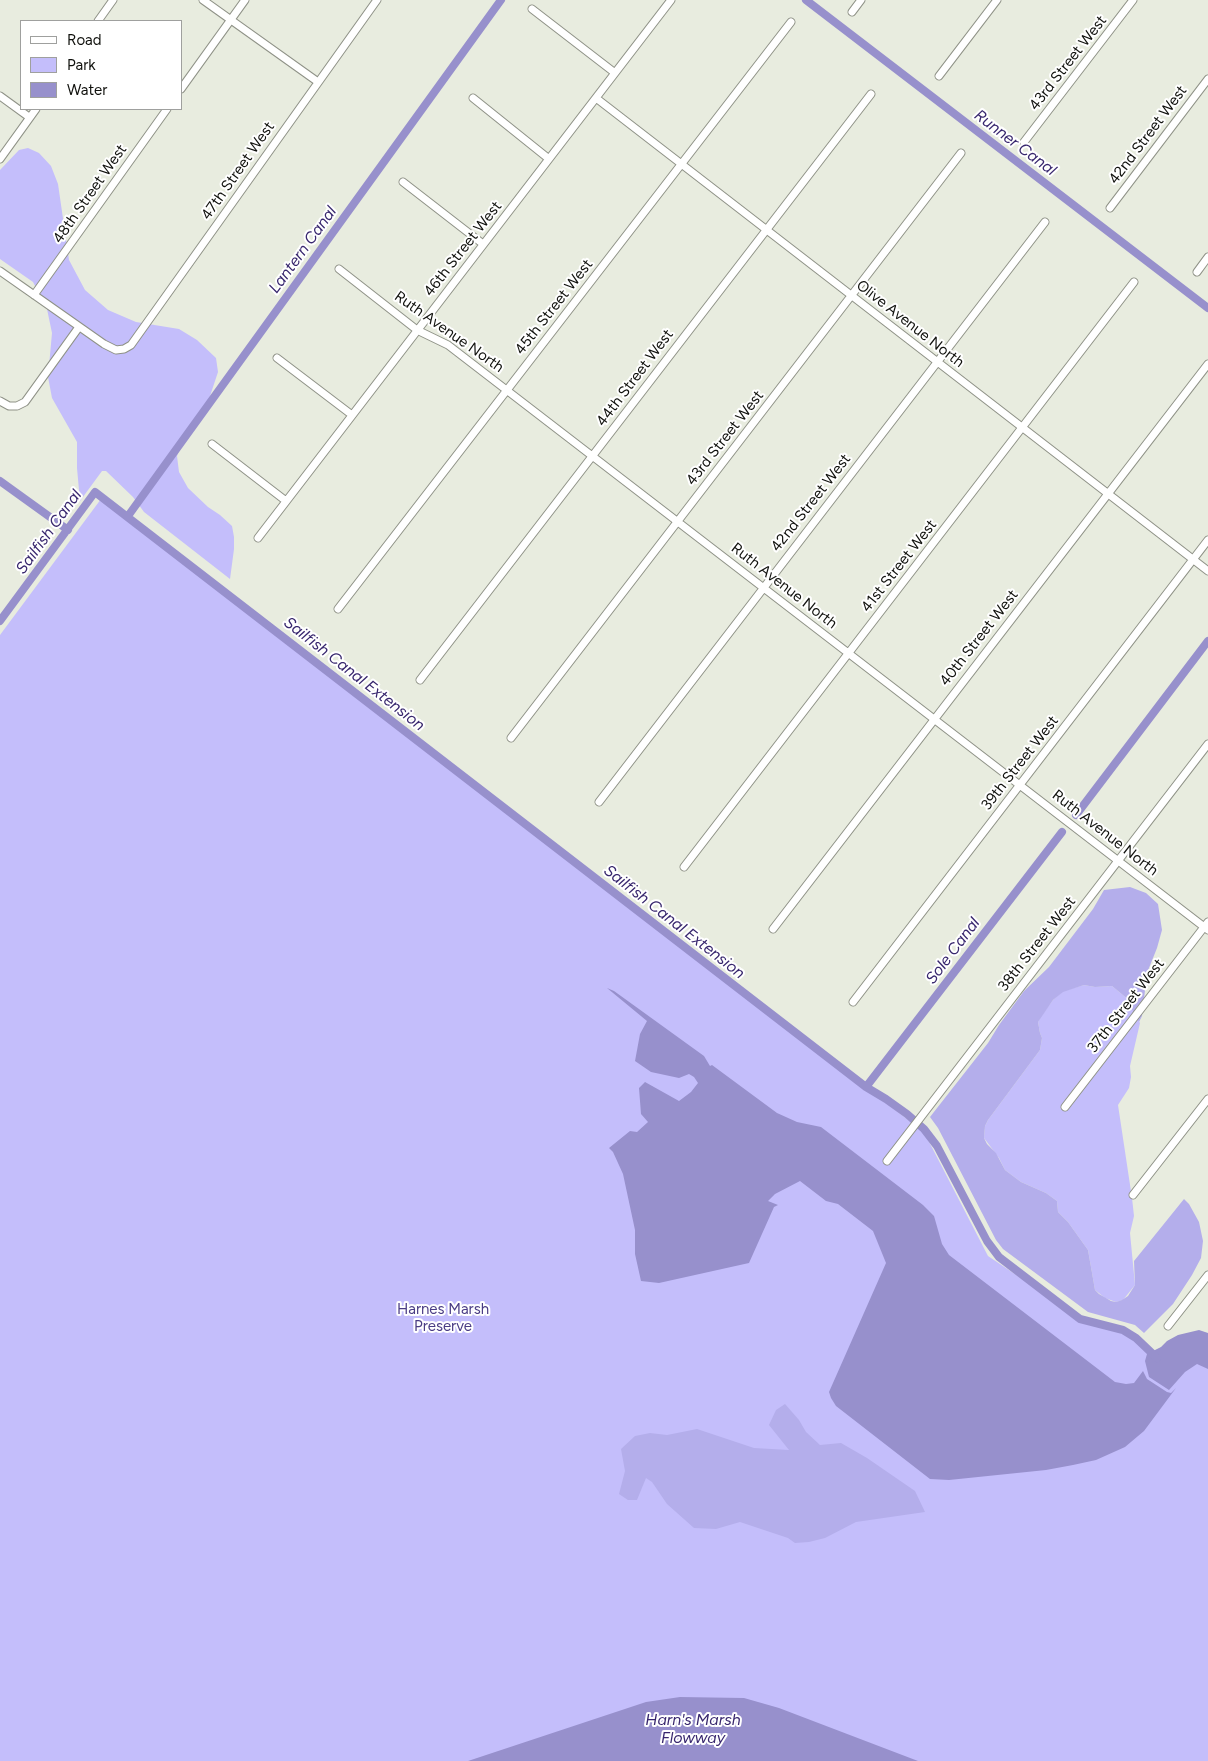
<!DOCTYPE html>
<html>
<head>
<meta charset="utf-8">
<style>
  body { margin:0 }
  #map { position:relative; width:1208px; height:1761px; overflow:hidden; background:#e8ecdf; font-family:Figtree,sans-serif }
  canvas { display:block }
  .legend { position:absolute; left:20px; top:20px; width:162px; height:90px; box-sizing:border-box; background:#fff; border:1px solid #9fa09e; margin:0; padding:6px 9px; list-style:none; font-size:15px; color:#10110d }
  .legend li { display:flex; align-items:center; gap:10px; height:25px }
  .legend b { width:25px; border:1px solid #9fa09e }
</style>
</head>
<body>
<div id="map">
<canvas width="1208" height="1761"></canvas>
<ul class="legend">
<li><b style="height:6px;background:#fff"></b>Road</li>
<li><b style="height:14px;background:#c4befb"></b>Park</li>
<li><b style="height:14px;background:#9790cc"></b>Water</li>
</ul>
</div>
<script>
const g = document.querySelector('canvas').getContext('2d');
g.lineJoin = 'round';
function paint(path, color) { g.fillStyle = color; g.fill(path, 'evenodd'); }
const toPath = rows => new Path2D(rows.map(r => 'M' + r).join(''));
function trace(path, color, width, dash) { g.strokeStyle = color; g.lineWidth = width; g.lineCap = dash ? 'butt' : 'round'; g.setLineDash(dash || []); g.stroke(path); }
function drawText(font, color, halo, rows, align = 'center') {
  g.font = font + ' Figtree,sans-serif'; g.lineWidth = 4; g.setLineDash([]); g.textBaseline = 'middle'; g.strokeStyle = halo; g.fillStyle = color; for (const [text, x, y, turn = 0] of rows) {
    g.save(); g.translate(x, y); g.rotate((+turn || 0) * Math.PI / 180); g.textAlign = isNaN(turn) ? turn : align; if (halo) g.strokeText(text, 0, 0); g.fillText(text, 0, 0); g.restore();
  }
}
paint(toPath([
  [28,148,39,153,51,166,58,184,69,260,85,290,108,310,136,322,179,329,197,340,216,358,218,372,208,402,181,445,177,456,179,472,188,488,208,507,220,515,232,526,234,537,234,549,230,579,144,512,133,497,106,471,102,471,80,501,77,468,77,442,52,398,48,377,52,333,47,309,33,282,0,259,0,170,19,150],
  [101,499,924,1132,988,1256,1082,1319,1129,1335,1174,1370,1208,1357,1208,1761,0,1761,0,635],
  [1084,985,1095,987,1112,986,1130,1001,1131,1008,1140,1023,1130,1066,1131,1077,1129,1088,1118,1105,1132,1198,1134,1216,1130,1233,1135,1285,1123,1300,1116,1302,1105,1298,1095,1290,1088,1250,1068,1222,1058,1212,1057,1201,1046,1193,1021,1182,1005,1170,999,1158,984,1138,985,1126,988,1120,1040,1050,1042,1038,1040,1033,1038,1022,1041,1016,1053,1000,1063,991]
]), '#c4befb');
paint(toPath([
  [1130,887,1146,893,1158,904,1162,930,1157,948,1147,973,1142,1016,1139,1022,1131,1008,1130,1001,1112,986,1095,987,1084,985,1063,992,1053,1000,1038,1022,1040,1033,1042,1038,1040,1050,988,1120,985,1126,984,1138,987,1144,996,1153,1005,1170,1021,1182,1046,1193,1057,1201,1058,1212,1068,1222,1088,1250,1095,1290,1099,1294,1111,1301,1116,1302,1122,1300,1128,1296,1135,1285,1134,1261,1184,1199,1189,1204,1199,1222,1203,1241,1201,1258,1192,1275,1173,1304,1144,1333,1135,1325,1088,1312,1003,1249,996,1240,938,1128,930,1117,988,1043,999,1025,1024,991,1049,967,1093,909,1104,890],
  [785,1404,799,1420,806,1432,820,1445,841,1443,867,1458,915,1491,925,1512,856,1522,825,1538,809,1542,795,1543,788,1538,740,1522,716,1529,694,1528,667,1504,652,1482,646,1478,637,1500,628,1500,619,1494,625,1471,621,1449,635,1436,650,1433,667,1435,697,1429,754,1448,789,1450,769,1425,776,1410]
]), '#b4aeeb');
paint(toPath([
  [607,988,614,991,704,1056,710,1066,712,1065,777,1113,797,1122,821,1127,923,1205,934,1216,942,1244,949,1255,1115,1382,1126,1384,1134,1383,1143,1371,1147,1379,1167,1392,1171,1393,1176,1388,1144,1431,1125,1447,1096,1460,1073,1465,1046,1470,949,1480,930,1479,836,1406,831,1398,829,1392,886,1263,873,1231,838,1204,826,1201,800,1181,775,1194,768,1201,778,1205,774,1207,749,1263,659,1283,641,1281,635,1254,635,1230,623,1174,613,1152,609,1148,630,1131,637,1132,648,1122,641,1114,639,1088,645,1082,679,1101,691,1092,698,1083,694,1077,689,1074,679,1078,651,1072,635,1061,640,1034,647,1021],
  [1199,1330,1208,1333,1208,1369,1197,1364,1185,1372,1169,1390,1149,1377,1145,1361,1147,1354,1161,1347,1167,1341,1178,1335],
  [680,1697,744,1698,779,1708,918,1761,468,1761,646,1702]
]), '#9790cc');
trace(toPath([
  [806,0,1208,308],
  [0,481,68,530],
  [128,516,501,0],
  [0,621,95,492,866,1087,886,1099,907,1114,924,1129,937,1146,987,1241,999,1257,1080,1319,1123,1330,1136,1338,1157,1358],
  [1076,815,1208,641],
  [866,1087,1062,832]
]), '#9790cc', 8);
const minor = toPath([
  [203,0,318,82],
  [532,9,615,73],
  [852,12,861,0],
  [98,21,113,0],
  [939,76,997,0],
  [181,89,245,0],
  [0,96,29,117],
  [473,98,549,159],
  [596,98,1208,571],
  [1024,142,1133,0],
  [0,159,36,109],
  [403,182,483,244],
  [1110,208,1208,79],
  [339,269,417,330,448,345,1208,930],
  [0,271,104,344,116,350,124,349,131,345,377,0],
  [1197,272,1208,257],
  [34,295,167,109],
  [277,358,352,415],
  [0,401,9,406,17,406,25,402,79,327],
  [212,444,286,501],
  [258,538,671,0],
  [338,609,791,22],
  [420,680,871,94],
  [511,738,961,153],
  [599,802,1045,222],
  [684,867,1134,282],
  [773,929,1208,364],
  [853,1002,1208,540],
  [1065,1107,1208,922],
  [887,1161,1208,744],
  [1133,1195,1208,1099],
  [1168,1326,1208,1275]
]);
trace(minor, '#8f9287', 9);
trace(minor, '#fff', 7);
drawText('15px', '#10110d', '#fff', [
  ["43rd Street West",1068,63,-52],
  ["42nd Street West",1148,135,-53],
  ["47th Street West",238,171,-55],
  ["48th Street West",90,194,-55],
  ["46th Street West",463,249,-52],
  ["45th Street West",554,307,-52],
  ["Olive Avenue North",910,324,38],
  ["Ruth Avenue North",449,332,35],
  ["44th Street West",635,378,-53],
  ["43rd Street West",725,438,-52],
  ["42nd Street West",811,503,-52],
  ["41st Street West",899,566,-52],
  ["Ruth Avenue North",784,586,38],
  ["40th Street West",979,638,-52],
  ["39th Street West",1020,763,-52],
  ["Ruth Avenue North",1105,833,38],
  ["38th Street West",1037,944,-52],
  ["37th Street West",1126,1006,-52]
]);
drawText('15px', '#4a3c84', '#fff', [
  ["Harnes Marsh",443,1310],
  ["Preserve",443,1327]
]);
drawText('italic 16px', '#38276e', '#fff', [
  ["Runner Canal",1015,143,37],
  ["Lantern Canal",303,250,-54],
  ["Sailfish Canal",49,532,-54],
  ["Sailfish Canal Extension",354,674,38],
  ["Sailfish Canal Extension",674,922,38],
  ["Sole Canal",953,951,-53],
  ["Harn's Marsh",693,1720],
  ["Flowway",693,1738]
]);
</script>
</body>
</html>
